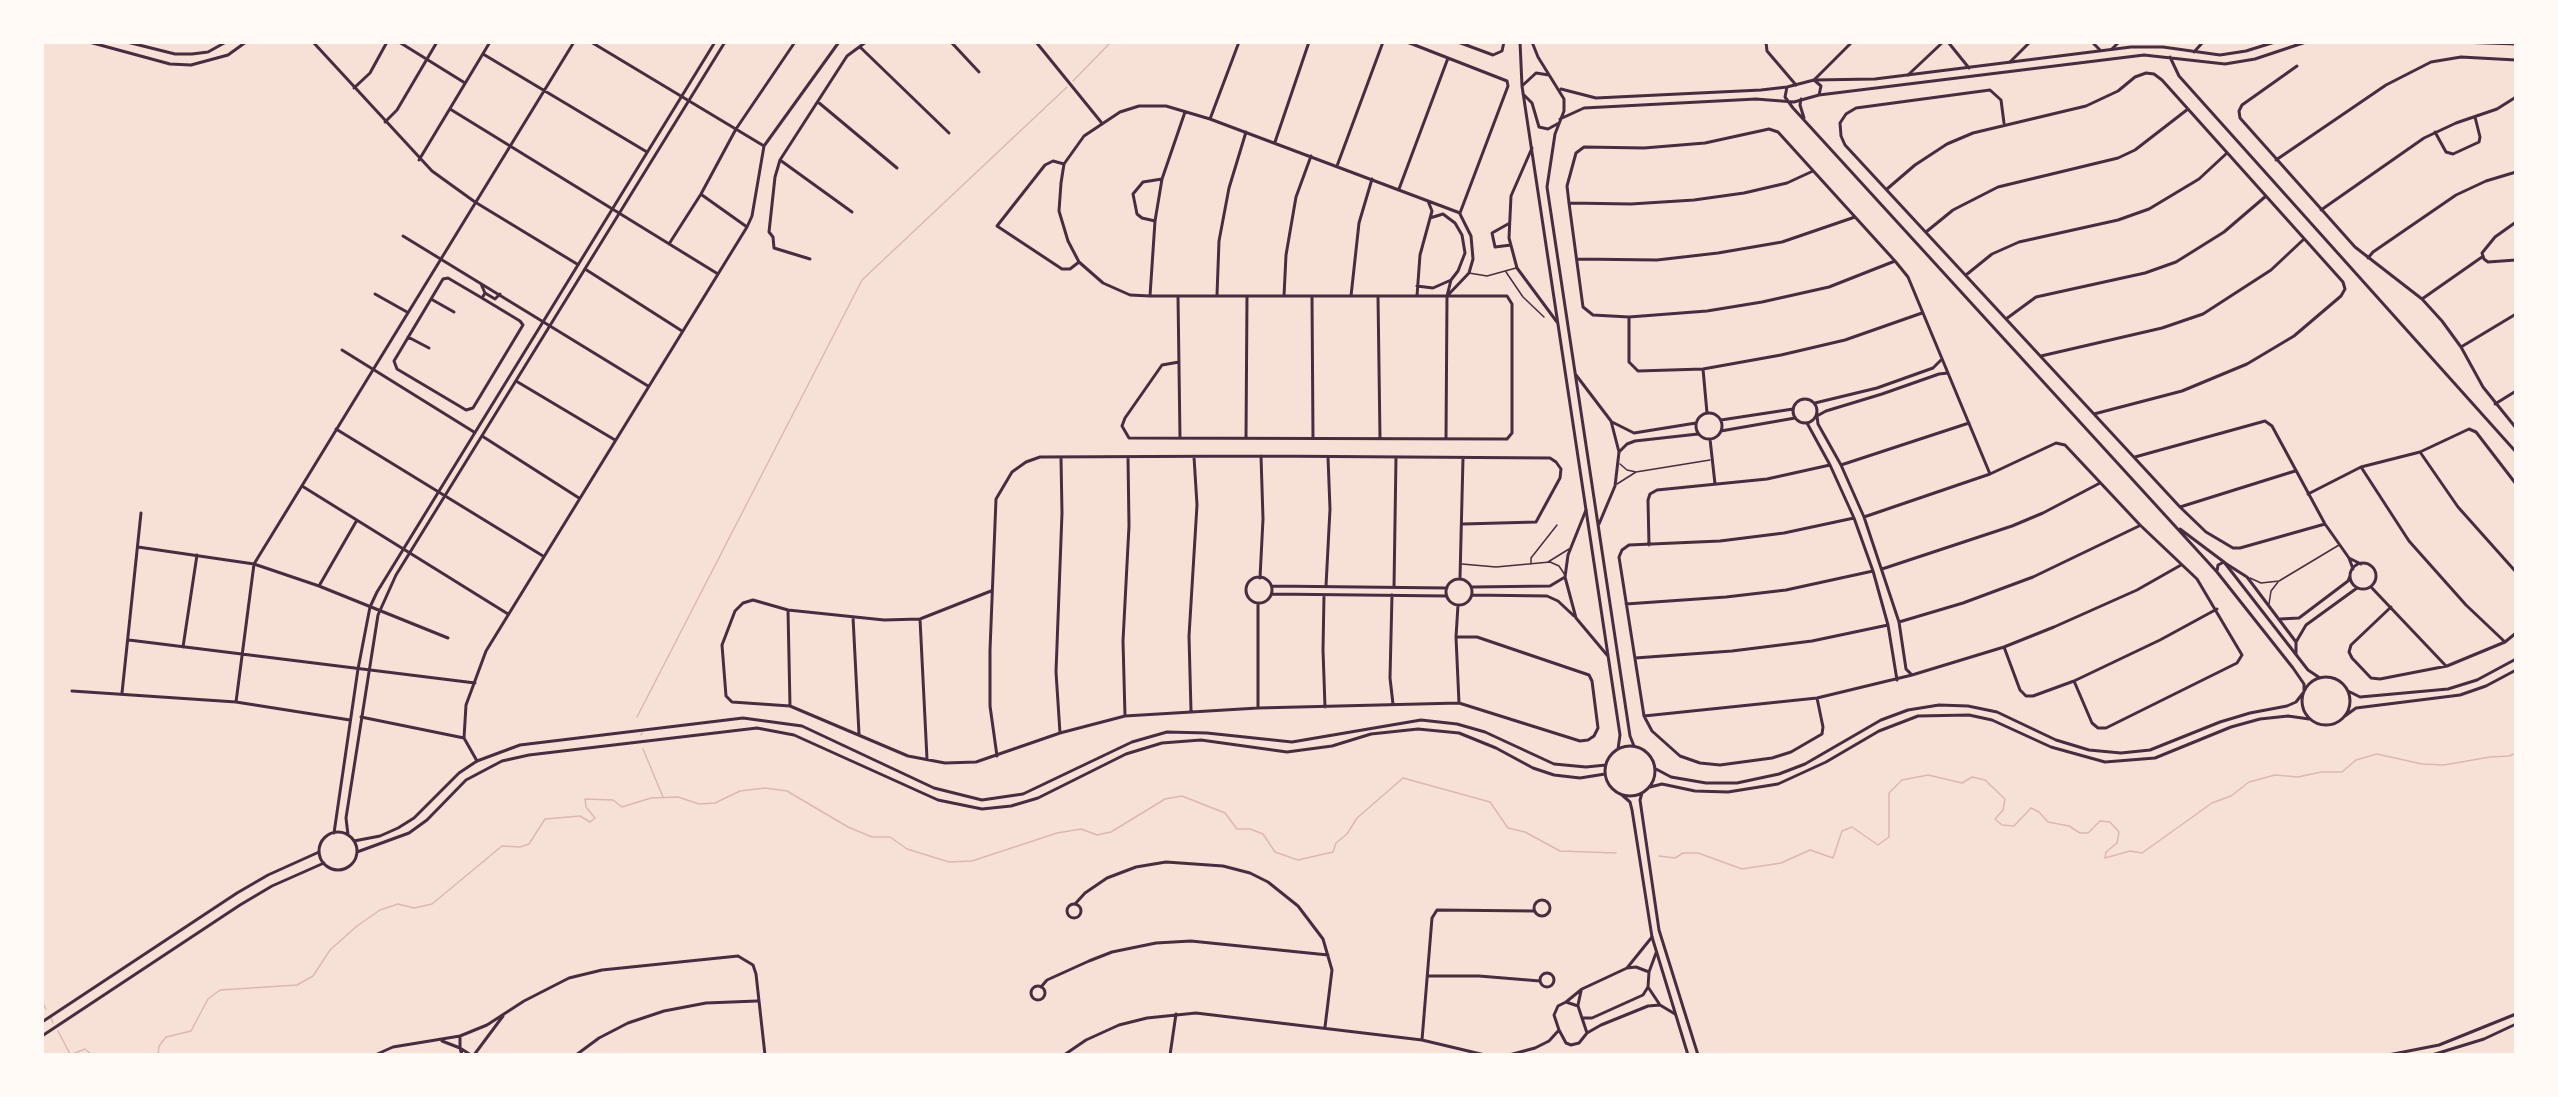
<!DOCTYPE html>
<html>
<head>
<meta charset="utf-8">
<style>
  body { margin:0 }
  #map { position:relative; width:2558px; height:1097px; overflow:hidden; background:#f7e1d7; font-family:Cabin,sans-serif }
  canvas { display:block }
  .frame { position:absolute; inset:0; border:44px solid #fffaf5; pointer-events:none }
</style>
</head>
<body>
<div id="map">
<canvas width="2558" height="1097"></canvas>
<div class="frame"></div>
</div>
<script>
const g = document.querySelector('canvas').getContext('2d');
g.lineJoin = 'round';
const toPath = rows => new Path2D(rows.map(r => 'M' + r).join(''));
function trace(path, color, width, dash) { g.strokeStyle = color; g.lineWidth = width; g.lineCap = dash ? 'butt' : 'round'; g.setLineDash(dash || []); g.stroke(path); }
trace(toPath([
  [1073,81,1111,42],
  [637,717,862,280,1067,87],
  [641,735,642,733],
  [643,749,663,797],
  [1659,856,1675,858,1683,853,1698,853,1742,869,1781,863,1810,850,1833,858,1842,831,1852,827,1878,845,1889,837,1889,793,1902,780,1928,775,1962,783,1972,777,1985,780,2005,799,2003,810,1995,819,2002,825,2014,826,2031,808,2039,812,2048,822,2069,826,2080,833,2088,833,2100,821,2110,822,2119,832,2117,843,2106,852,2105,858,2130,851,2142,853,2212,803,2231,796,2249,782,2275,775,2298,777,2321,772,2342,772,2356,760,2377,754,2422,764,2444,765,2490,757,2509,756,2516,753],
  [42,1002,46,1009],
  [51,1018,53,1023],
  [58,1031,70,1054],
  [70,1055,85,1049,92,1055],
  [158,1055,159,1046,166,1037,191,1031,208,999,220,990,297,985,313,976,330,950,357,926,380,910,398,904,414,908,432,904,502,846,520,847,529,844,545,819,580,816,590,822,595,818,586,807,585,799,613,800,622,807,651,798,678,797,699,804,715,803,740,791,765,788,787,791,848,827,872,837,890,837,907,849,949,862,972,861,1057,833,1081,829,1097,835,1111,832,1165,799,1182,796,1225,813,1237,829,1250,829,1263,834,1275,852,1298,860,1333,852,1336,843,1347,834,1357,818,1403,778,1490,802,1508,828,1525,832,1560,851,1616,853]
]), '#dcb8b0', 1.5);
trace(toPath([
  [1506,272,1523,297,1544,317],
  [1469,273,1487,276,1516,268],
  [1620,464,1627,470,1636,472,1710,460],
  [1617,484,1636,472],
  [1548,562,1569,549],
  [1462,564,1496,567,1550,562,1559,566,1565,575],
  [1531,564,1531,558,1557,525],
  [2250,578,2261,583,2279,581,2339,545],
  [2269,604,2271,591,2278,582]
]), '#4a2c40', 1.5);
trace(toPath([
  [313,42,432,171,475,202,577,264],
  [399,42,465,83],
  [591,42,764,146],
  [951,42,979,72],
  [1036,42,1101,122],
  [1407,42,1507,81,1508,86,1460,213],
  [1458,42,1493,55,1502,51,1504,42],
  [1766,42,1767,51,1796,85],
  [1948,42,1969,68],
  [2092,42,2100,50],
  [860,47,949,133],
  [2112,49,2119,42],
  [2194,52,2203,42],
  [483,54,647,152],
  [2010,62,2030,42],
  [2297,66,2242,105,2239,111,2240,118,2355,247,2422,299,2442,321,2461,347,2483,387,2516,428],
  [1908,75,1943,42],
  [1814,80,1852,42],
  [354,88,370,73,387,42],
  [818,102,897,168],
  [450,109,718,274],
  [1210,119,1239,42],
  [385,122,397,110,437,42],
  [2004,123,2001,100,1990,90,1856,108,1846,114,1840,123,1841,136,1845,145,2180,507,2206,532,2233,548,2240,548,2325,524],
  [2435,132,2446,152,2453,154,2479,142,2480,137,2475,117],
  [1275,142,1309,42],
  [1532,148,1511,196,1509,238,1517,268,1557,322],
  [419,160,490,42],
  [780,160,852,212],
  [2276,160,2386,85,2431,62,2461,57,2516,60],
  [1064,164,1053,161,1045,165,997,226,1062,269,1070,269,1079,262],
  [1337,166,1383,42],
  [1399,189,1448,58],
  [1887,189,1915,165,1947,144,1973,133,2086,106,2118,91,2135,77,2146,73,2154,74,2162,80,2343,282,2345,289,2341,296,2294,336,2247,364,2182,391,2094,414],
  [702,195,747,227],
  [1569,203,1631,204,1694,200,1744,193,1787,183,1813,171],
  [2321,210,2424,138,2456,123,2497,109,2516,97],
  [1155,221,1142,218,1137,214,1133,194,1143,182,1162,179],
  [2516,222,2495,237,2482,253,2484,259,2488,262,2516,260],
  [1508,224,1492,233,1495,247,1511,245],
  [1926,232,1953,210,1998,187,2118,158,2135,150,2188,109],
  [403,236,648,386],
  [669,244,701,194,736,129,795,42],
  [2368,258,2373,252,2456,195,2486,181,2516,172],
  [810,259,774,248,773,237,769,232,775,177,780,160,847,56,866,42],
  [1577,259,1657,260,1718,253,1782,242,1855,217],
  [1895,261,1829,287,1762,302,1707,311,1629,317,1593,315,1583,307,1569,203,1567,186,1576,153,1584,147,1644,148,1705,143,1769,129,1778,132,1895,261,1908,277,1990,474],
  [585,269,682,331],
  [1966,275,1992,254,2019,242,2118,220,2149,209,2199,179,2227,153],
  [481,284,485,293,495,299,500,294],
  [1417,286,1433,288,1451,280,1458,271,1465,253,1462,235,1455,223,1443,214,1430,218],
  [375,294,407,312],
  [1217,295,1219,241,1229,188,1246,132],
  [1448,295,1469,273,1473,259,1471,236,1460,214],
  [1150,296,1155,221,1162,179,1185,112],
  [1178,296,1180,438],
  [1284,296,1286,255,1296,197,1311,156],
  [1312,296,1313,438],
  [1351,296,1359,223,1372,179],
  [1378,296,1380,438],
  [1417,296,1420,255,1432,211,1428,201],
  [482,298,520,321,523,325,473,408,466,410,397,369,394,361,443,279,448,278,482,298,485,293],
  [431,299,454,312],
  [2422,299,2482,257],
  [1629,317,1629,362,1638,371,1703,369,1781,355,1845,340,1922,313],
  [2006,319,2036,297,2145,273,2176,262,2224,232,2266,196],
  [408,337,429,348],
  [2461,347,2516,314],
  [342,350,474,432],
  [2041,356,2162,328,2203,314,2271,270,2304,239],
  [1179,362,1162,365,1125,418,1122,426,1129,438,1507,439,1512,433,1512,304,1507,296,1150,296,1130,295,1103,283,1079,262,1068,241,1059,211,1061,183,1064,164,1084,136,1120,112,1139,106,1166,106,1210,119,1460,213],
  [1703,369,1707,413],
  [1576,375,1611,421,1619,452,1615,486,1599,524],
  [516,381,615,440],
  '1793 411a12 12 0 1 1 24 0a12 12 0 1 1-24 0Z',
  [1815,403,1877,388,1933,368,1942,359],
  [2495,404,2516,391],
  '1696 426a13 13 0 1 1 26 0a13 13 0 1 1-26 0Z',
  [1817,416,1818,424,1841,465,1864,517,1899,622,1906,669,1912,675],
  [1817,416,1826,411,1882,394,1939,374,1948,373],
  [1721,420,1793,409],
  [1612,422,1634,433,1696,423],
  [1807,423,1830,465,1854,518,1873,571,1888,625,1897,680],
  [336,429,543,556],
  [1721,431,1795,418],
  [482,436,579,498],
  [1246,438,1247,296],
  [1446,439,1447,296,1451,280],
  [1710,439,1715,484],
  [1619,452,1627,444,1635,441,1698,434],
  [2420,452,2458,507,2516,572],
  [2135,457,2265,421,2272,426,2325,524,2349,558,2353,569],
  [1841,465,1969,423],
  [2361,467,2409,541,2466,605,2505,642],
  [302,486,508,614],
  [2308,494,2361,467,2420,452,2469,429,2476,432,2516,484],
  [2180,507,2295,471],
  [1586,510,1568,555,1565,577,1576,618,1607,655],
  [1864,517,1990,474,2056,443,2065,445,2140,525,2197,579,2242,655,2237,663,2106,728,2098,728,2092,723,2074,681],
  [1649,545,1648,500,1650,494,1657,490,1767,479,1830,465],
  [138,547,254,564,319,586,448,638],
  [2349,558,2361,564],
  '2350 576a13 13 0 1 1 26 0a13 13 0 1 1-26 0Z',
  [2225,563,2247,577,2296,642,2296,654],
  [1882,569,2012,526,2043,513,2100,483],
  '1246 590a13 13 0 1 1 26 0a13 13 0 1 1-26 0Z',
  [1260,578,1263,519,1261,456],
  [1460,578,1463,458],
  '1446 592a13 13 0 1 1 26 0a13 13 0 1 1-26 0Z',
  [319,586,357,520],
  [1272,586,1447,588],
  [1326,586,1330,509,1328,457],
  [1394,587,1396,457],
  [1472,587,1550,586,1565,577],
  [2371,587,2446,666],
  [991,591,920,619,884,620,788,610,753,600,743,603,735,611,722,645,726,696,732,702,790,706,908,756,945,763,976,762,1060,733,1125,716,1258,708,1459,703,1580,741,1588,740,1594,736,1598,728,1592,681,1589,675,1477,637,1456,637],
  [1272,594,1447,596],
  [1324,595,1323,650,1325,707],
  [1392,595,1390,678,1393,704],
  [1472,595,1547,596,1558,601,1574,616],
  [1626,604,1726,597,1786,590,1873,571],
  [1458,605,1456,637,1459,703],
  [2391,607,2351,645,2349,652,2352,658,2371,678,2380,679,2447,666,2505,642,2516,633],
  [788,610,790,706],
  [853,617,859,734],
  [920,619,927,759],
  [2280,619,2299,618,2348,581,2350,576],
  [1899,622,1963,603,2033,577,2139,526],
  [129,640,475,683],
  [2296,642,2306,625,2357,588],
  [183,647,197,555],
  [2004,647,2020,690,2026,696,2033,696,2074,681,2160,640,2217,609],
  [1635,658,1732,651,1812,641,1888,625],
  [72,691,236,702,350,720],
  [122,693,141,513],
  [1817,698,1823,727,1822,734,1791,752,1772,758,1720,765,1700,763,1680,756,1652,731,1644,716,1619,557,1622,550,1629,545,1720,541,1784,533,1854,518],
  [236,702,254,564,574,42],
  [1258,708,1258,603],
  [1191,711,1189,636,1197,505,1194,457],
  [1125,716,1123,641,1129,526,1128,457],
  [1644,716,1817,698,1912,675,2004,647,2054,627,2137,590,2181,565],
  [361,717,464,738],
  [1060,733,1056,672,1062,513,1061,458],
  [997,756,990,706,990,650,996,499,1012,472,1026,462,1040,457,1261,456,1550,458,1556,462,1561,469,1560,478,1536,522,1463,524],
  [477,761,464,738,466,705,486,651,747,227,752,216,764,146,839,42],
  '1534 908a8 8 0 1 1 16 0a8 8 0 1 1-16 0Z',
  [1075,904,1085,893,1107,878,1136,867,1166,862,1223,866,1250,873,1268,882,1298,906,1323,939,1332,970,1325,1027],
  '1067 911a7 7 0 1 1 14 0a7 7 0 1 1-14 0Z',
  [2516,930,2516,933],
  [1649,972,1656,953],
  '1540 980a7 7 0 1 1 14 0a7 7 0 1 1-14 0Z',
  [1429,976,1479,976,1540,981],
  '1031 993a7 7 0 1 1 14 0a7 7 0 1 1-14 0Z',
  [1041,987,1047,980,1089,961,1112,952,1156,943,1191,941,1328,955],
  [1648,987,1660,1005],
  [1566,1002,1582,989,1627,968,1652,937],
  [1578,1005,1581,991],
  [1583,1018,1592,1018,1643,995,1648,987,1649,972,1636,967,1627,968],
  [1587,1033,1578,1006,1566,1002,1558,1006,1554,1015,1559,1030,1566,1043,1571,1045,1579,1043,1587,1033,1601,1025,1648,1006,1660,1005,1675,1014],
  [1422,1040,1432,918,1437,910,1534,911],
  [442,1041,460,1048,462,1055],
  [375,1055,393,1047,460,1036],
  [471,1055,460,1048,460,1036,487,1025,524,1001,569,978,602,970,738,956,753,965,756,974,765,1055],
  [474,1055,503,1016],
  [576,1055,599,1038,628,1023,664,1011,706,1003,757,1001],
  [1064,1055,1086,1040,1119,1025,1147,1018,1196,1013,1422,1040,1485,1055],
  [1170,1055,1176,1014],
  [1509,1055,1535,1048,1549,1041,1559,1030],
  [2388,1055,2439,1045,2516,1014],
  [2432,1055,2484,1039,2516,1024]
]), '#4a2c40', 3);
trace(toPath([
  [89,42,170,64,191,65,228,55,246,42],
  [127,42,175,54,192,54,208,52,226,42],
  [1520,42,1522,86,1620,735,1618,749],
  [1532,42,1538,57,1564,99,1564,111,1555,134,1547,187,1630,736,1634,746],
  [2458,42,2516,44],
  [2170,57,2179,76,2516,452],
  [1814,80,1821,86,1819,95],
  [1522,86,1536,73,1549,75],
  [1787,87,1785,97,1793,108,2217,572,2293,668,2304,684,2304,690],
  [1561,89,1596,98,1761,90,1787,87,1814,80,1875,79,2131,47,2163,47,2220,55,2246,51,2275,42],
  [1523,94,1532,103,1539,127,1548,129,1559,123],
  [1801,99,1800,105,1804,118],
  [1560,119,1584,108,1756,99,1794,102,1819,95,2144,55,2225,64,2255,59,2306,42],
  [2180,529,2224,562,2308,670,2320,678],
  [2217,571,2218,565,2224,562],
  '2302 701a24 24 0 1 1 48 0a24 24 0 1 1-48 0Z',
  [2348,691,2360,697,2448,689,2477,680,2516,659],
  [2345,716,2356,708,2460,695,2486,686,2516,670],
  '1605 771a25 25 0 1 1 50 0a25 25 0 1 1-50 0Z',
  [1656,769,1671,777,1706,783,1737,783,1779,774,1805,764,1881,720,1908,710,1939,705,1968,706,1997,712,2056,740,2089,750,2121,753,2150,750,2220,722,2250,713,2287,706,2296,702,2303,693],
  [1650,787,1662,784,1695,791,1728,792,1778,784,1826,762,1879,731,1918,716,1969,715,1992,720,2051,747,2105,762,2155,758,2231,727,2260,719,2288,716,2309,719],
  [1642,793,1640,800,1659,930,1698,1055],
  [1622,795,1630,802,1632,810,1652,937,1688,1055],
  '319 851a19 19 0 1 1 38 0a19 19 0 1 1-38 0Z',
  [334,833,358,669,370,607,377,592,715,42],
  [348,835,346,818,378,615,396,575,725,42],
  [354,841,380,836,398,828,414,818,459,773,477,761,520,745,743,718,802,726,934,788,982,800,1023,794,1132,742,1167,732,1207,733,1292,742,1421,720,1457,724,1485,732,1554,764,1586,767,1606,765],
  [357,852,409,833,427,820,466,780,502,761,529,755,757,728,794,735,938,800,982,809,1011,806,1038,798,1126,754,1162,743,1201,740,1287,752,1332,746,1371,734,1418,729,1459,733,1496,748,1533,768,1554,775,1580,778,1605,774],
  [42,1022,237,893,268,875,319,852],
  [42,1036,240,905,272,886,324,863]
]), '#4a2c40', 3);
</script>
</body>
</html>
